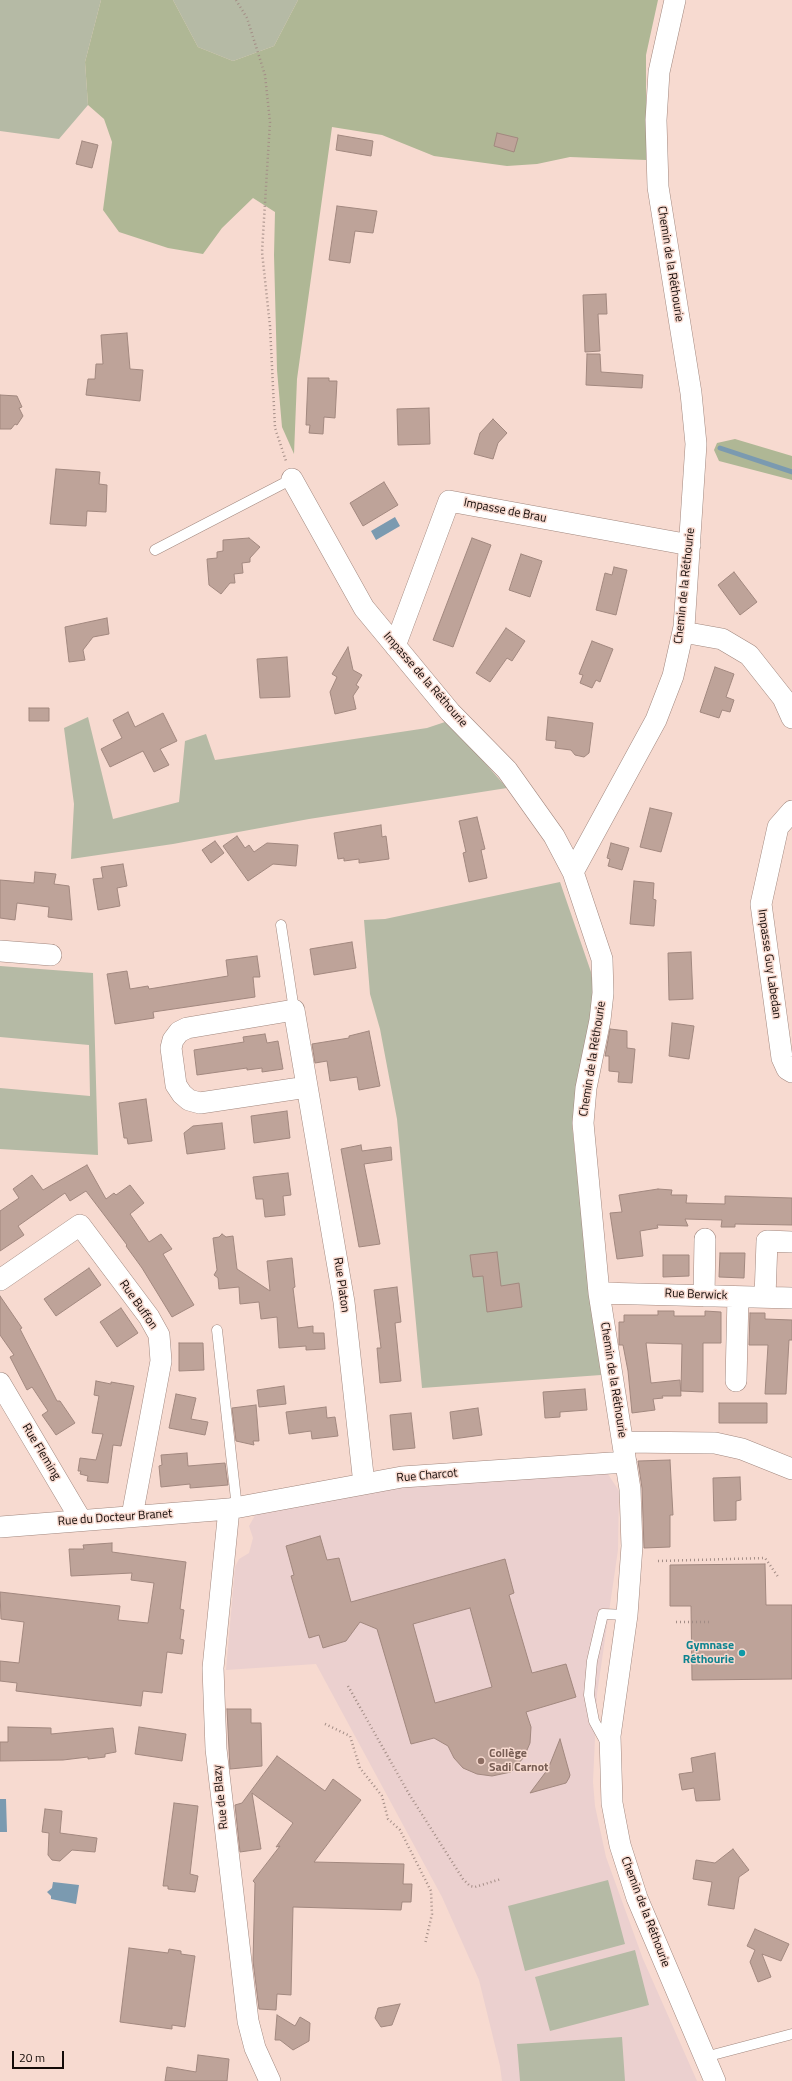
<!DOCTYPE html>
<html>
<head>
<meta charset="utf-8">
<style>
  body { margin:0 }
  #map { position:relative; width:792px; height:2081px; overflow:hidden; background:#f7dad0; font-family:"Titillium Web",sans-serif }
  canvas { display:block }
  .scale { position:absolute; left:12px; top:2051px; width:52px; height:18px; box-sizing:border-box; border:2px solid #130a07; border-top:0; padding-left:5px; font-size:12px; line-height:14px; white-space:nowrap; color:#130a07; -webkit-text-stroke:3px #f7dad0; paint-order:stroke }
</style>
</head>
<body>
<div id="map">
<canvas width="792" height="2081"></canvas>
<div class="scale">20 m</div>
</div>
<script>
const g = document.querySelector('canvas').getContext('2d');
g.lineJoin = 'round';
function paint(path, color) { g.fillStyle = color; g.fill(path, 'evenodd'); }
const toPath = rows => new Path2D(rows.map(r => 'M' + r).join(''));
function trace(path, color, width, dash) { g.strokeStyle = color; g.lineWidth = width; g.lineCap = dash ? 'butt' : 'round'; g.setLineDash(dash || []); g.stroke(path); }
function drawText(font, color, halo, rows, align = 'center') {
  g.font = font + ' "Titillium Web",sans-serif'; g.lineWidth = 3; g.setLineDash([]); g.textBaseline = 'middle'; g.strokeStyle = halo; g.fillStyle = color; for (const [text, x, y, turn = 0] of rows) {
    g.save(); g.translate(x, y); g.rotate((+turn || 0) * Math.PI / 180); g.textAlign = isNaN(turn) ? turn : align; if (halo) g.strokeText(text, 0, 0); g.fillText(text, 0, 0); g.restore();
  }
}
paint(toPath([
  [598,1471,608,1474,619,1491,618,1550,597,1694,593,1782,595,1806,606,1857,643,1959,697,2081,502,2081,500,2066,479,1980,442,1897,316,1664,226,1670,235,1567,239,1559,249,1553,253,1538,249,1526,257,1512,405,1487]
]), '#ebd0cf');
paint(toPath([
  [0,0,101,0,85,62,88,105,59,139,0,131],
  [173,0,298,0,274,46,233,61,198,47],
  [88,717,113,819,179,802,185,741,206,734,215,760,427,728,448,721,507,788,309,819,173,844,71,859,74,804,64,728],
  [560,882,591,972,594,990,592,1017,578,1077,572,1124,587,1271,601,1375,422,1388,397,1119,380,1029,370,994,364,920,385,919],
  [0,966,93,973,98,1155,0,1149,0,1088,90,1096,89,1045,0,1037],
  [608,1880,625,1944,525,1971,508,1906],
  [635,1950,649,2005,550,2031,535,1977],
  [622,2037,625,2081,520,2081,517,2044]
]), '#b5baa5');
paint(toPath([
  [101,0,173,0,198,47,233,61,274,46,298,0,658,0,646,55,646,160,570,157,537,164,507,166,434,156,382,135,332,127,297,379,294,454,282,427,277,370,274,255,275,212,253,198,222,228,203,254,168,248,119,232,103,210,112,142,104,119,88,105,85,62],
  [735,439,792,456,792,480,719,461,714,450,717,443]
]), '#afb795');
paint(toPath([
  [395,517,400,526,376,540,371,531],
  [0,1799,6,1799,7,1832,0,1832],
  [53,1882,79,1885,76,1904,51,1899,51,1896,47,1892,52,1888]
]), '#7b9ab0');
trace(toPath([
  [720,448,792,472]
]), '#7b9ab0', 5);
const building = toPath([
  [497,133,518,138,514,152,494,146,497,133],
  [338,135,373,141,371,156,336,150,338,135],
  [82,141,98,145,92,168,76,164,82,141],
  [337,206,377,211,373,233,355,231,350,263,329,260,337,206],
  [606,294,607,314,598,314,600,351,585,352,583,295,606,294],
  [127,333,130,369,143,370,140,401,86,395,88,379,95,379,96,364,103,364,101,335,127,333],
  [587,354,600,354,601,372,643,375,642,388,586,385,587,354],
  [308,378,329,378,329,381,337,381,335,418,324,417,323,434,309,433,310,425,306,425,308,378],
  [0,395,17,396,22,407,19,408,23,416,17,425,15,424,11,429,0,429,0,395],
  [429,408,430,444,398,445,397,409,429,408],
  [493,419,507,433,498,443,493,459,474,454,480,433,493,419],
  [56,469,100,472,99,484,107,485,106,512,87,511,86,526,50,524,56,469],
  [384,482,398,505,363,526,350,503,384,482],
  [249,538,260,547,250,558,250,562,242,563,243,573,234,574,235,583,230,583,221,594,209,585,207,559,217,558,217,552,223,551,223,540,249,538],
  [472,538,491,545,453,647,433,640,472,538],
  [521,554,542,561,530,597,509,590,521,554],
  [614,567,627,570,616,615,596,610,605,573,612,575,614,567],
  [734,572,757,602,740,615,718,585,734,572],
  [107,618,109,634,93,637,83,650,85,660,69,662,65,627,107,618],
  [506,628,525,641,512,661,507,658,490,682,476,673,506,628],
  [592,641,613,649,600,682,596,680,592,688,580,683,583,675,579,674,592,641],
  [348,647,353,670,362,675,356,685,359,687,353,696,356,709,335,714,330,692,337,677,332,674,348,647],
  [287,657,290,697,260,698,257,659,287,657],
  [715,667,734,674,726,697,734,700,730,712,722,710,719,718,700,712,715,667],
  [29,708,49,708,49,721,29,721,29,708],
  [128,712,135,727,163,713,177,741,160,749,169,765,154,772,143,751,110,767,101,749,122,738,113,720,128,712],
  [548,717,593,723,589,753,584,757,575,755,571,750,555,748,556,741,546,740,548,717],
  [650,808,672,813,661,852,640,847,650,808],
  [477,817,485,849,481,850,487,878,469,882,463,853,466,852,459,821,477,817],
  [381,825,382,837,386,836,389,859,359,863,359,859,344,861,344,858,338,859,334,833,381,825],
  [237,836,245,848,249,845,254,852,267,843,298,845,296,866,273,864,248,881,223,846,237,836],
  [215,841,224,853,211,863,202,850,215,841],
  [611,843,629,848,622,870,608,866,610,859,607,858,611,843],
  [123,864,127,886,117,888,120,906,98,910,93,879,103,878,101,867,123,864],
  [35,872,56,874,54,884,69,886,72,920,48,917,49,907,17,903,15,920,0,918,0,880,34,883,35,872],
  [634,881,654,883,653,899,656,900,654,926,630,924,634,881],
  [352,942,356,968,314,975,310,949,352,942],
  [691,952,693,999,669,1000,668,953,691,952],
  [257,956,260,977,253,977,255,997,153,1012,154,1018,115,1024,107,974,127,971,130,989,148,986,149,989,228,976,226,960,257,956],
  [672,1023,694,1026,689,1059,669,1056,672,1023],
  [610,1029,627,1031,627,1048,635,1049,632,1083,618,1082,619,1072,609,1071,609,1056,605,1056,610,1029],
  [369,1031,380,1086,359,1090,357,1077,330,1081,327,1061,315,1063,312,1044,349,1038,349,1036,369,1031],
  [265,1034,267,1043,278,1041,283,1069,262,1072,262,1068,247,1070,247,1068,197,1075,194,1050,244,1042,243,1037,265,1034],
  [146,1099,152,1141,128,1144,127,1138,124,1138,119,1103,146,1099],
  [287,1111,290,1138,254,1143,251,1116,287,1111],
  [222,1123,225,1149,187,1154,184,1133,193,1126,222,1123],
  [361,1145,362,1151,391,1147,392,1160,364,1164,380,1244,359,1247,341,1149,361,1145],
  [87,1165,106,1199,114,1193,116,1195,130,1185,144,1203,130,1214,149,1242,161,1234,172,1249,163,1254,194,1305,172,1317,142,1268,126,1246,127,1245,86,1191,70,1201,65,1193,18,1226,24,1235,0,1251,0,1211,19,1198,13,1189,32,1175,43,1190,87,1165],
  [288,1173,291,1195,283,1196,285,1215,265,1217,263,1199,256,1199,253,1177,288,1173],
  [658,1189,672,1190,671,1195,687,1195,686,1203,725,1204,725,1196,792,1198,792,1225,735,1224,735,1227,721,1227,722,1220,685,1219,688,1226,657,1225,658,1228,640,1231,643,1256,617,1259,610,1213,622,1212,619,1195,658,1189],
  [222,1234,226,1237,233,1236,237,1269,270,1291,267,1261,292,1258,295,1287,293,1288,298,1328,313,1326,313,1333,324,1333,325,1349,306,1350,306,1346,279,1348,277,1317,261,1319,259,1302,240,1304,239,1287,219,1289,218,1278,214,1275,217,1270,213,1238,219,1237,222,1234],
  [497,1252,501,1286,519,1283,522,1307,487,1312,483,1276,473,1277,470,1255,497,1252],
  [720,1253,745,1253,744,1278,719,1277,720,1253],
  [663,1255,689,1255,689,1276,663,1277,663,1255],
  [89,1268,101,1285,56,1316,44,1299,89,1268],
  [397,1287,401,1322,395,1323,401,1381,380,1383,377,1348,381,1348,374,1290,397,1287],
  [0,1296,22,1328,20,1329,57,1401,60,1401,75,1423,56,1435,42,1415,48,1411,32,1387,27,1390,10,1357,14,1355,0,1335,0,1296],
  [121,1308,138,1333,117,1347,100,1322,121,1308],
  [658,1311,674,1311,674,1316,705,1316,705,1311,721,1312,721,1343,703,1343,703,1392,681,1391,682,1344,646,1343,651,1383,680,1380,681,1396,662,1396,663,1398,653,1399,655,1410,632,1413,628,1371,623,1345,619,1345,619,1322,624,1322,624,1315,658,1315,658,1311],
  [750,1313,765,1313,765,1319,792,1320,792,1340,789,1340,786,1394,765,1394,768,1345,749,1345,750,1313],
  [179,1343,203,1343,204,1370,179,1371,179,1343],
  [96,1381,111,1384,111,1382,134,1386,121,1446,113,1445,108,1483,87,1481,88,1476,80,1474,81,1471,78,1471,80,1458,96,1460,103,1434,92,1433,99,1396,94,1395,96,1381],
  [284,1386,286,1404,259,1407,257,1390,284,1386],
  [585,1389,587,1410,560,1412,560,1417,545,1418,543,1392,585,1389],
  [176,1394,196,1398,191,1419,208,1422,205,1435,169,1428,176,1394],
  [719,1403,767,1403,767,1423,719,1423,719,1403],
  [256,1405,259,1441,253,1441,254,1445,236,1441,232,1408,256,1405],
  [326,1407,327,1418,335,1417,338,1436,312,1439,311,1431,289,1434,286,1412,326,1407],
  [478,1408,482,1435,453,1439,450,1412,478,1408],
  [411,1413,415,1448,393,1450,390,1415,411,1413],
  [187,1453,188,1466,225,1463,228,1485,190,1488,190,1484,161,1487,159,1466,162,1465,161,1455,187,1453],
  [670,1460,673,1515,670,1515,670,1547,644,1548,642,1488,638,1461,670,1460],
  [740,1477,741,1500,736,1501,736,1520,714,1521,713,1478,740,1477],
  [320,1536,327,1560,339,1558,351,1602,505,1559,514,1593,509,1595,532,1673,566,1664,576,1697,526,1712,531,1727,530,1743,524,1757,511,1772,492,1776,477,1774,463,1768,454,1758,448,1746,434,1738,411,1744,377,1629,360,1622,346,1641,323,1648,319,1635,309,1638,291,1576,294,1575,286,1546,320,1536],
  [470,1608,492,1687,435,1703,413,1624,470,1608],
  [112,1543,112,1552,186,1562,180,1609,184,1610,180,1639,184,1640,182,1654,167,1652,162,1693,143,1691,141,1706,16,1691,17,1683,0,1681,0,1661,19,1663,24,1622,1,1619,0,1592,120,1606,118,1620,148,1623,154,1583,131,1580,132,1573,71,1576,69,1549,84,1549,83,1545,112,1543],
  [765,1564,766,1605,792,1605,792,1679,692,1680,691,1606,670,1606,670,1565,765,1564],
  [227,1709,251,1709,251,1723,261,1723,262,1766,230,1769,227,1709],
  [8,1727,51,1728,51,1734,113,1728,116,1752,105,1754,105,1757,88,1759,88,1757,63,1760,0,1761,0,1742,8,1742,8,1727],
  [139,1727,186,1734,182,1761,135,1754,139,1727],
  [560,1739,570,1775,569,1778,566,1783,530,1793,548,1769,560,1739],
  [715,1753,720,1800,696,1801,694,1788,682,1790,679,1774,693,1772,691,1758,715,1753],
  [277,1756,325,1791,333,1779,361,1800,314,1862,404,1864,403,1884,412,1884,411,1902,402,1902,401,1910,293,1907,291,1995,277,1994,276,2010,259,2009,253,1961,255,1883,253,1881,280,1846,276,1847,293,1823,252,1793,261,1849,240,1852,235,1805,242,1803,277,1756],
  [174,1803,198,1806,190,1874,198,1876,195,1892,168,1889,168,1886,163,1886,174,1803],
  [45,1809,62,1811,60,1833,97,1838,95,1852,72,1850,60,1861,52,1860,48,1855,49,1833,42,1832,45,1809],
  [733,1849,749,1870,739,1877,734,1909,708,1905,712,1882,693,1879,696,1860,715,1863,733,1849],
  [755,1929,789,1944,781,1961,762,1954,771,1977,758,1982,750,1962,755,1950,747,1946,755,1929],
  [129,1948,168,1953,169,1949,181,1951,181,1954,195,1956,185,2027,172,2025,172,2029,120,2022,129,1948],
  [400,2004,392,2025,381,2027,375,2018,378,2008,400,2004],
  [277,2015,295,2026,300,2017,310,2023,309,2041,293,2050,280,2040,275,2040,277,2015],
  [198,2055,229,2059,227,2081,165,2081,167,2067,196,2072,198,2055]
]);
paint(building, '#bea399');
trace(building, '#a2887f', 1);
const service = toPath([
  [155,550,292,479],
  [281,925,294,1010],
  [217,1330,237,1508],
  [606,1743,594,1721,589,1695,592,1661,603,1614,627,1615],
  [705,2057,792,2034]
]);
const minor = toPath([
  [675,0,659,72,656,120,658,187,691,393,696,444,684,627,673,676,656,720,573,872,602,959,603,993,600,1020,586,1088,583,1123,599,1293,630,1489,632,1546,627,1615,610,1736,612,1803,620,1845,637,1898,715,2081],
  [292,479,364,608,450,712,507,770,554,836,573,872],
  [683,632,722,639,749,655,783,698,792,718],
  [395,646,449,501,690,545],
  [792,811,778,827,761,904,782,1058,787,1069,792,1072],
  [0,951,51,955],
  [307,1087,200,1103,189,1100,182,1094,176,1085,171,1048,173,1040,179,1032,187,1028,294,1010,334,1244,344,1302,364,1484],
  [0,1280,80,1225,149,1317,159,1335,161,1361,132,1516],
  [599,1293,792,1298],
  [704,1296,705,1239],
  [765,1297,767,1241,792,1242],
  [736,1381,738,1297],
  [0,1383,81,1520],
  [623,1442,715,1443,742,1449,792,1469],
  [229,1509,213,1668,216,1749,248,2021,255,2048,270,2081],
  [0,1527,229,1509,402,1477,626,1462]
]);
trace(service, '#a1877e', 11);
trace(minor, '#a1877e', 22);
trace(toPath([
  [236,0,247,18,265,75,270,122,262,252,270,326,275,428,286,461],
  [658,1561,765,1558,779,1578],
  [676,1622,710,1622],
  [348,1686,409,1794,463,1879,470,1886,475,1887,501,1879],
  [325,1724,350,1736,360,1768,382,1796,388,1819,400,1830,431,1891,432,1914,425,1944]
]), '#a38d86', 2.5, [1, 3]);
trace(service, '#fff', 10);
trace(minor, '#fff', 21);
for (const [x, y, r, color] of [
  [742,1653,4,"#0f9aa8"],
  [481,1761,4,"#8d6e63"]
]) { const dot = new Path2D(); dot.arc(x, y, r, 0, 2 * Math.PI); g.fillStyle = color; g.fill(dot); trace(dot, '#f7dad0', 1.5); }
drawText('12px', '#130a07', '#f7dad0', [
  ["Chemin de la Réthourie",670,264,81],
  ["Impasse de Brau",505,511,11],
  ["Chemin de la Réthourie",685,586,-84],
  ["Impasse de la Réthourie",425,680,49],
  ["Impasse Guy Labedan",769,964,82],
  ["Chemin de la Réthourie",593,1059,-81],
  ["Rue Platon",341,1285,82],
  ["Rue Berwick",696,1295,2],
  ["Rue Buffon",138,1305,55],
  ["Chemin de la Réthourie",613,1380,81],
  ["Rue Fleming",41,1452,59],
  ["Rue Charcot",427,1476,-5],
  ["Rue du Docteur Branet",115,1518,-4],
  ["Rue de Blazy",221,1797,-96],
  ["Chemin de la Réthourie",645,1912,69]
]);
drawText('bold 12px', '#0d838f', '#f7dad0', [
  ["Gymnase",734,1646],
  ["Réthourie",734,1660]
], 'right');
drawText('bold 12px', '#785e54', '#f7dad0', [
  ["Collège",489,1754],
  ["Sadi Carnot",489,1768]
], 'left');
</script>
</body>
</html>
